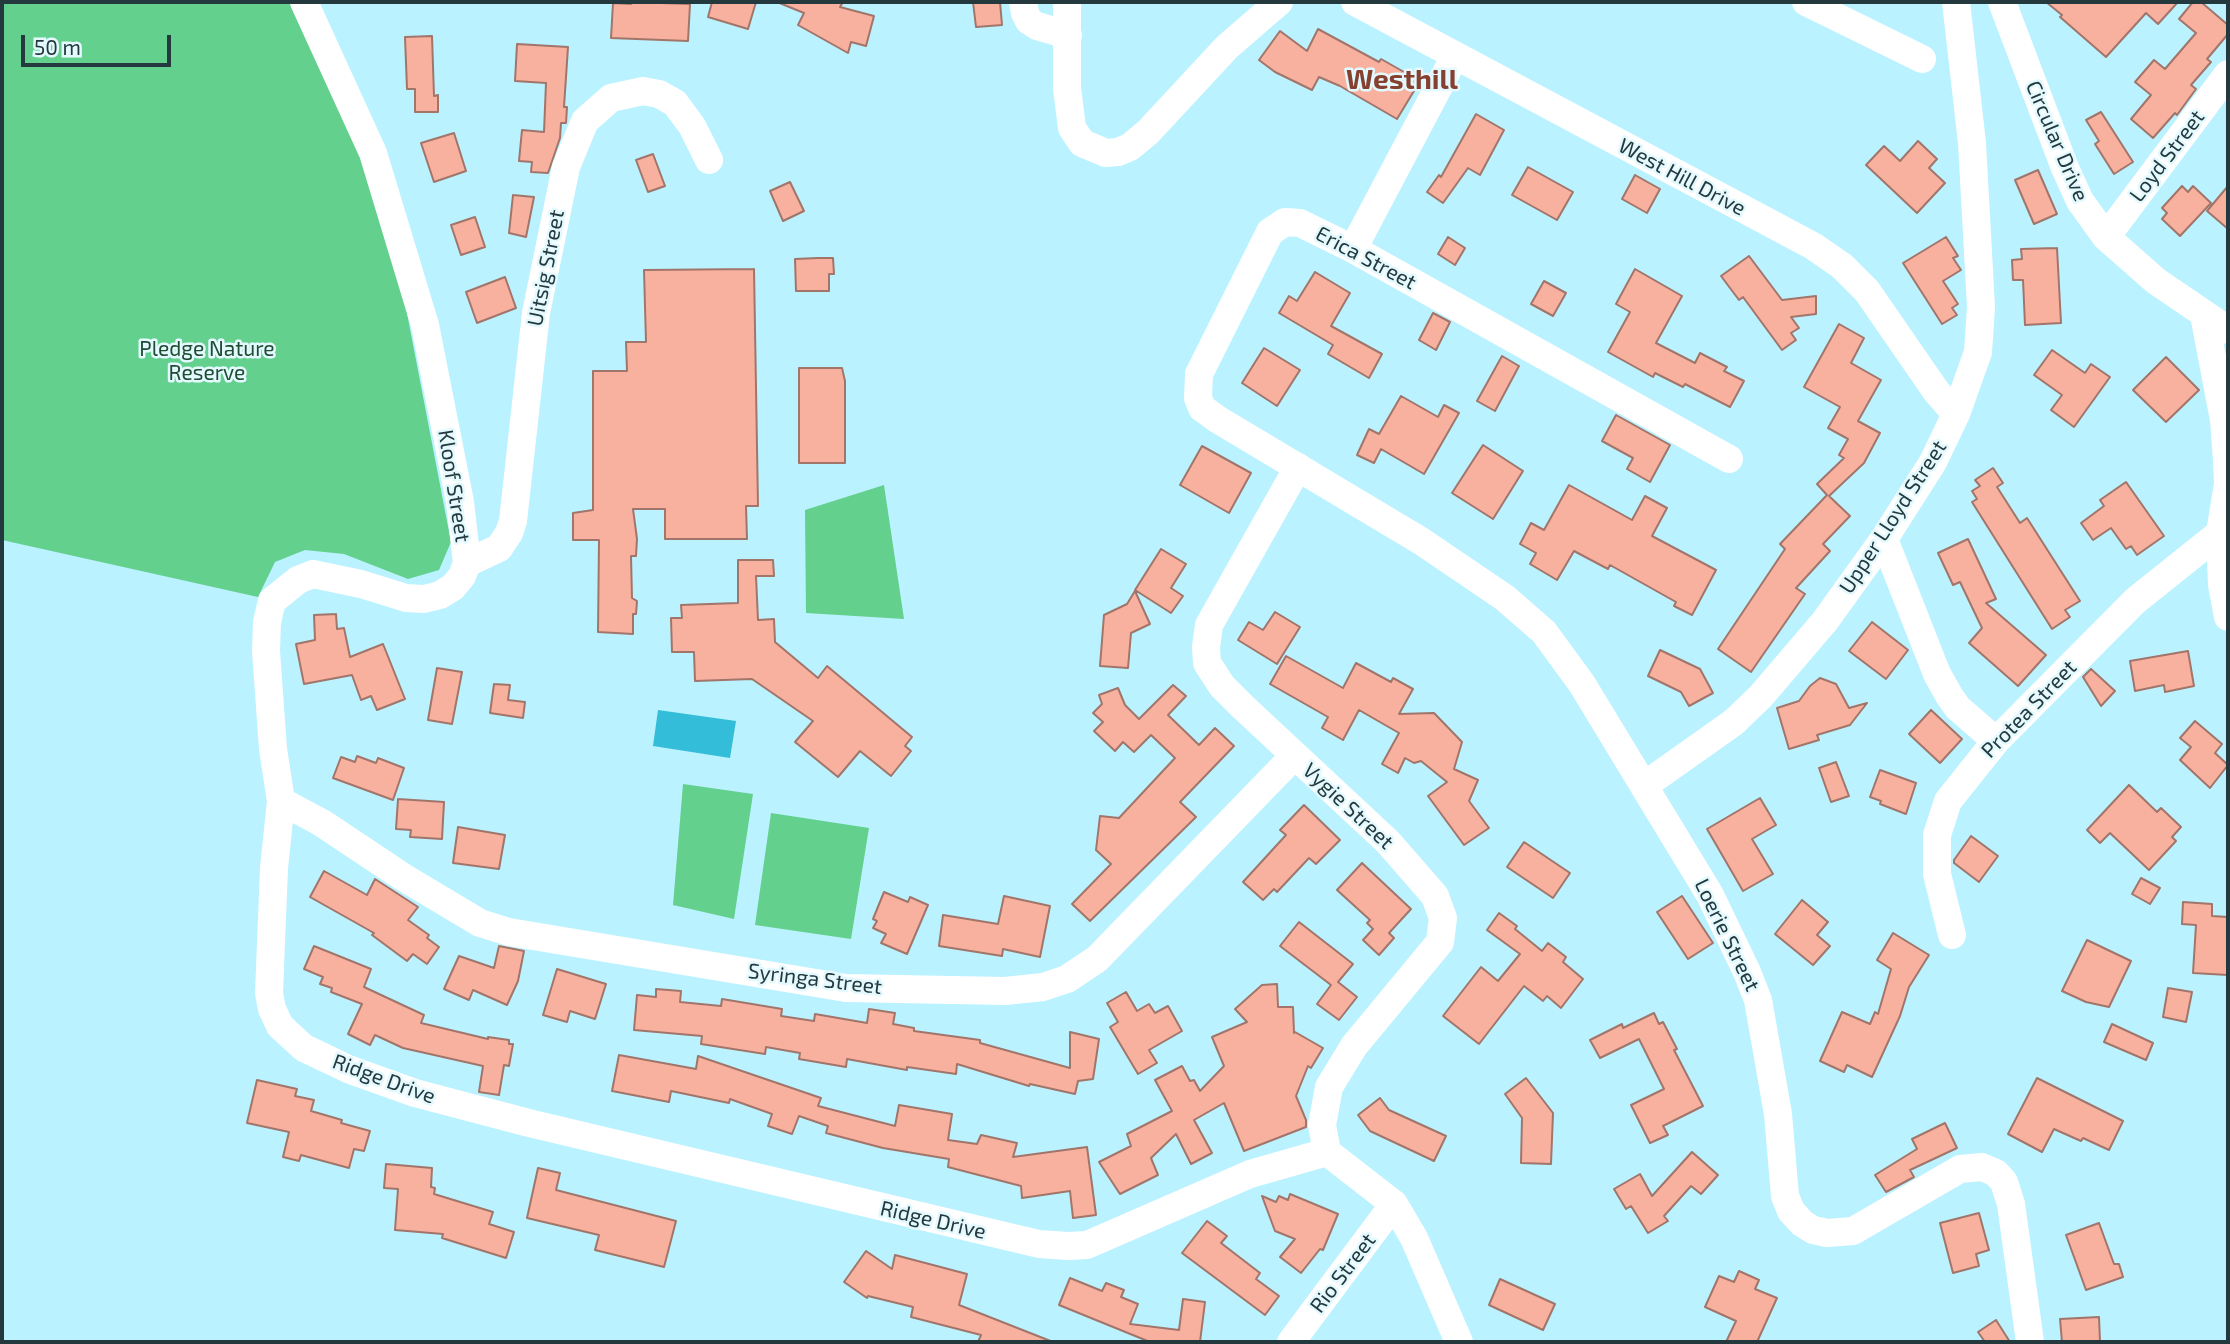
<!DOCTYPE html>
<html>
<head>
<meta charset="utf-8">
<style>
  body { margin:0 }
  #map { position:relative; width:2230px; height:1344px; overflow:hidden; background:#baf2ff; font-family:"Exo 2",sans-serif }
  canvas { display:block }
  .frame { position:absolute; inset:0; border:4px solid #23393e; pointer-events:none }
  .scale { position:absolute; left:21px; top:35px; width:150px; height:32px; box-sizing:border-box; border:4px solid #23393e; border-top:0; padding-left:9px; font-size:21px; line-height:24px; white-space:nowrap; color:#23393e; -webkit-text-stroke:5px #e3f9fe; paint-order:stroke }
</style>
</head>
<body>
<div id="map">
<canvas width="2230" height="1344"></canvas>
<div class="frame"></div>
<div class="scale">50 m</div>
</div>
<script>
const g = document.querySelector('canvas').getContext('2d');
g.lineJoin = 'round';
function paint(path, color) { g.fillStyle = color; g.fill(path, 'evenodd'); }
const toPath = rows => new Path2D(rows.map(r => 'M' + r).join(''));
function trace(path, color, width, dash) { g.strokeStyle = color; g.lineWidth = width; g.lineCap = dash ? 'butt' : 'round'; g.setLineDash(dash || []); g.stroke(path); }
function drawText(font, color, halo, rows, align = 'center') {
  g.font = font + ' "Exo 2",sans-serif'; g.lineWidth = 5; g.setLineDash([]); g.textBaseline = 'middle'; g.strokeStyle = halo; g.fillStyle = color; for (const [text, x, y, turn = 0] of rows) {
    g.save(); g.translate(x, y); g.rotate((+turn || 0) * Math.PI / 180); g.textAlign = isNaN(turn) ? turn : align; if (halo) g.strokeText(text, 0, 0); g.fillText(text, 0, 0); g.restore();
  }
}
paint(toPath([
  [2,2,296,2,353,127,406,308,451,542,439,570,408,579,344,554,305,550,275,562,258,597,2,540],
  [884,485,904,619,806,613,805,510],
  [683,784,753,794,734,919,673,905],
  [771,813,869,828,851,939,755,925]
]), '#64d08d');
paint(toPath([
  [658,710,736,721,730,758,653,746]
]), '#34bdd8');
const building = toPath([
  [631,2,690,4,688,41,611,38,613,3,631,4,631,2],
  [712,2,756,2,748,29,708,17,712,2],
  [777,2,843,2,840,7,874,16,866,46,851,42,848,53,798,25,804,13,777,2],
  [973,2,1000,2,1002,25,976,27,973,2],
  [2046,2,2178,2,2158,24,2146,13,2106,57,2060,17,2062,15,2046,2],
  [2193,2,2201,2,2228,25,2228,34,2207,59,2211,62,2191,85,2196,89,2177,115,2175,113,2153,138,2131,119,2151,95,2135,82,2154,60,2165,69,2196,33,2179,19,2193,2],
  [1318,29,1379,62,1381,59,1420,81,1397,119,1340,86,1319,77,1312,90,1275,72,1259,60,1280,31,1307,51,1318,29],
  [432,36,434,96,438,95,438,112,415,112,415,89,407,89,405,37,432,36],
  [517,44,568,47,564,107,567,107,566,123,561,123,560,138,548,173,531,172,532,162,519,161,522,130,544,132,546,83,515,81,517,44],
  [2101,112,2133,162,2114,174,2095,144,2099,141,2086,120,2101,112],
  [1476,114,1504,130,1480,175,1468,168,1443,203,1427,192,1439,175,1441,177,1476,114],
  [454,133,466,171,434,182,421,143,454,133],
  [1918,141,1937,159,1929,168,1945,183,1917,213,1866,165,1884,146,1900,161,1918,141],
  [653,154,665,186,648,192,636,160,653,154],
  [1528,167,1573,192,1557,220,1512,195,1528,167],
  [2038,170,2057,214,2034,224,2015,180,2038,170],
  [1635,175,1660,189,1647,213,1622,199,1635,175],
  [790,182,804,211,783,221,770,191,790,182],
  [2182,186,2188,192,2193,186,2211,203,2180,236,2162,219,2167,213,2162,208,2182,186],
  [2228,186,2228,229,2207,211,2228,186],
  [513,195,534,197,526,237,509,233,513,195],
  [475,217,485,247,461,255,451,225,475,217],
  [1448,237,1465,248,1455,265,1438,254,1448,237],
  [1946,237,1958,256,1953,258,1961,270,1943,281,1958,304,1952,308,1957,315,1942,324,1903,263,1946,237],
  [2057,248,2061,323,2025,325,2023,280,2013,280,2012,260,2022,259,2021,249,2057,248],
  [1749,256,1782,300,1816,296,1816,314,1791,317,1799,328,1791,333,1796,340,1782,350,1743,297,1739,300,1721,276,1749,256],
  [818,258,833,258,834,274,829,274,829,291,796,291,795,259,818,258],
  [754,269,758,506,746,506,747,539,665,539,665,509,633,509,637,539,636,556,631,556,632,598,637,601,636,614,633,614,633,634,598,632,599,540,573,540,573,513,593,510,593,371,627,371,626,342,646,342,644,270,754,269],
  [1635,269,1682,296,1656,343,1695,363,1700,353,1727,367,1724,371,1744,381,1730,407,1685,384,1683,387,1655,373,1653,377,1608,352,1630,312,1616,304,1635,269],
  [1315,272,1350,293,1331,326,1382,354,1369,378,1328,354,1333,345,1279,313,1289,296,1297,301,1315,272],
  [505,277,516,308,477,323,466,292,505,277],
  [1544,281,1566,293,1553,316,1531,304,1544,281],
  [1433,313,1450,322,1436,350,1419,340,1433,313],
  [1839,324,1864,338,1851,363,1881,380,1858,421,1880,433,1864,463,1829,496,1850,516,1823,544,1830,551,1796,588,1805,594,1751,672,1718,649,1785,549,1780,544,1827,495,1817,484,1844,458,1839,455,1848,439,1828,428,1840,407,1804,387,1839,324],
  [1264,348,1300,370,1277,406,1242,383,1264,348],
  [2052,350,2085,373,2091,364,2110,377,2074,427,2051,410,2062,395,2034,375,2052,350],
  [1502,356,1519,366,1495,411,1477,401,1502,356],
  [2166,357,2199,390,2166,422,2133,390,2166,357],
  [799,368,842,368,845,381,845,463,799,463,799,368],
  [1401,396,1438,417,1444,405,1459,413,1424,474,1381,449,1374,463,1357,455,1369,429,1379,434,1401,396],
  [1616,415,1670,445,1650,482,1627,469,1633,458,1602,441,1616,415],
  [1483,445,1523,471,1493,519,1452,493,1483,445],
  [1202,446,1251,473,1229,513,1180,485,1202,446],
  [1993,468,2003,483,1997,487,2020,523,2027,518,2080,601,2065,610,2070,617,2052,629,1972,502,1977,499,1972,491,1980,486,1975,480,1993,468],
  [2126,482,2164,536,2137,555,2131,546,2126,549,2111,528,2093,540,2081,523,2104,506,2100,500,2126,482],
  [1569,485,1632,520,1645,496,1667,508,1652,536,1716,570,1692,615,1674,606,1676,602,1610,565,1608,569,1574,551,1557,580,1530,564,1536,553,1520,544,1531,523,1544,530,1569,485],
  [1968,539,1996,599,1986,603,2046,655,2018,686,1969,643,1982,628,1960,582,1953,585,1938,553,1968,539],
  [1161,549,1186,564,1171,588,1183,596,1171,613,1135,590,1161,549],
  [738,560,773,560,774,576,756,576,758,620,774,619,775,642,818,678,827,666,912,737,905,746,911,751,891,776,860,751,838,777,795,742,813,721,752,679,695,681,694,652,672,652,671,618,682,618,681,605,738,603,738,560],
  [1135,591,1150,624,1131,633,1128,668,1100,666,1104,615,1127,604,1135,591],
  [1275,612,1300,627,1277,664,1238,640,1249,622,1263,630,1275,612],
  [336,614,337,629,344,628,350,657,383,644,405,699,377,710,371,696,361,700,352,675,304,684,296,644,315,640,314,615,336,614],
  [1872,622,1908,650,1886,679,1849,651,1872,622],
  [1660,650,1700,669,1713,693,1689,706,1681,692,1648,676,1660,650],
  [2188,651,2194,686,2165,692,2164,685,2135,691,2130,661,2188,651],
  [1286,656,1343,688,1356,663,1391,682,1393,678,1413,689,1399,714,1434,713,1462,742,1454,769,1478,780,1469,801,1489,828,1464,845,1428,796,1447,782,1421,761,1414,763,1405,758,1398,773,1382,764,1399,733,1359,710,1343,740,1322,728,1328,717,1270,684,1286,656],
  [437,668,462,672,452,724,428,720,437,668],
  [2091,669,2115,691,2101,706,2083,677,2091,669],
  [1820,678,1836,684,1849,708,1867,703,1850,725,1817,735,1819,740,1789,749,1777,708,1799,701,1810,686,1820,678],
  [494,684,510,685,508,700,525,702,523,718,490,713,494,684],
  [1173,685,1186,696,1168,715,1199,745,1215,728,1234,746,1180,802,1196,817,1090,921,1072,904,1111,864,1096,850,1100,816,1119,818,1175,758,1151,735,1134,752,1123,742,1115,751,1094,731,1103,722,1093,713,1102,704,1099,695,1118,688,1125,705,1139,719,1173,685],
  [1931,710,1962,739,1940,763,1909,734,1931,710],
  [2195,721,2222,744,2215,753,2228,765,2210,788,2180,760,2191,747,2180,738,2195,721],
  [357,756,376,763,378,758,404,768,393,800,333,778,341,757,355,762,357,756],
  [1836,762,1849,796,1831,802,1819,768,1836,762],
  [1880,770,1916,783,1906,814,1880,804,1881,801,1870,797,1880,770],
  [2129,785,2157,812,2161,808,2181,827,2172,837,2176,841,2149,870,2110,833,2100,843,2087,830,2129,785],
  [1760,798,1776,825,1752,839,1773,874,1743,891,1707,829,1760,798],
  [398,799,444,802,442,839,410,837,411,830,396,829,398,799],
  [1304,805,1340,840,1316,864,1309,858,1277,892,1274,889,1263,900,1243,882,1286,835,1280,830,1304,805],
  [458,827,505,835,499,869,453,863,458,827],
  [1971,836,1998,856,1979,882,1954,863,1954,860,1971,836],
  [1524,842,1570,873,1553,898,1507,867,1524,842],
  [1362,863,1411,909,1389,933,1394,938,1379,955,1363,940,1373,929,1367,923,1370,920,1337,890,1362,863],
  [324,871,367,895,375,879,418,907,408,920,429,935,427,938,439,947,427,964,413,954,407,961,372,935,374,933,310,897,324,871],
  [2141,878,2160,888,2150,904,2132,894,2141,878],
  [884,892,908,902,910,897,928,905,907,954,881,943,886,934,873,928,877,921,873,919,884,892],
  [1004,896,1050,906,1040,957,1003,949,1002,956,939,946,943,915,998,924,1004,896],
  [1682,896,1713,943,1688,959,1657,912,1682,896],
  [1802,900,1828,922,1817,935,1830,946,1813,965,1775,934,1802,900],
  [2183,902,2212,904,2212,916,2228,917,2228,975,2193,973,2196,925,2182,924,2183,902],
  [1499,913,1517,926,1515,929,1542,951,1548,943,1566,957,1563,962,1583,979,1561,1008,1547,996,1543,1001,1524,986,1479,1044,1443,1016,1481,967,1498,981,1520,954,1487,930,1499,913],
  [1299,922,1353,964,1338,982,1357,997,1339,1020,1317,1004,1331,985,1280,946,1299,922],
  [1893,933,1929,955,1909,987,1900,1016,1872,1077,1847,1065,1844,1072,1820,1061,1842,1012,1870,1024,1875,1012,1878,1014,1891,969,1877,960,1893,933],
  [2087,940,2131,961,2109,1007,2086,1002,2062,991,2087,940],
  [314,946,371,969,364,987,424,1015,421,1023,488,1039,488,1037,509,1040,509,1044,513,1044,509,1066,504,1065,499,1095,479,1092,483,1066,403,1048,375,1035,370,1045,348,1034,362,1004,331,992,332,988,320,984,323,977,304,969,314,946],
  [499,946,524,951,518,981,507,1005,473,990,469,1000,444,989,459,956,494,968,499,946],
  [557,969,606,984,595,1019,570,1011,567,1022,543,1015,557,969],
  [1277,984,1278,1007,1293,1007,1294,1033,1295,1032,1323,1048,1311,1068,1308,1066,1296,1096,1306,1120,1306,1127,1244,1151,1224,1103,1194,1120,1212,1153,1191,1164,1176,1134,1151,1158,1158,1175,1120,1194,1099,1162,1131,1146,1127,1134,1172,1111,1155,1080,1182,1066,1190,1081,1194,1080,1200,1091,1224,1066,1212,1037,1247,1022,1235,1009,1262,985,1277,984],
  [2168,988,2192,992,2186,1022,2163,1017,2168,988],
  [656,989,681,991,680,1002,721,1006,722,999,782,1009,781,1016,814,1021,815,1014,867,1023,869,1009,895,1013,893,1024,914,1028,914,1031,980,1040,980,1043,1070,1068,1070,1032,1099,1039,1093,1079,1078,1081,1075,1094,1030,1084,1029,1086,957,1064,956,1074,907,1067,907,1070,847,1059,846,1067,799,1059,800,1053,766,1047,765,1054,701,1044,702,1036,634,1030,637,995,656,997,656,989],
  [1126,992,1137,1011,1149,1004,1155,1013,1168,1006,1182,1031,1149,1050,1157,1063,1138,1074,1110,1027,1118,1022,1107,1003,1126,992],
  [1654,1013,1659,1024,1663,1022,1677,1049,1674,1050,1703,1106,1663,1126,1668,1135,1650,1143,1631,1105,1664,1089,1639,1039,1600,1058,1590,1040,1622,1024,1623,1028,1654,1013],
  [2112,1024,2153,1043,2146,1060,2104,1042,2112,1024],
  [619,1055,696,1069,698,1056,821,1098,818,1106,895,1126,899,1105,952,1114,948,1140,977,1144,981,1135,1017,1143,1013,1157,1087,1147,1096,1215,1073,1218,1070,1191,1022,1198,1021,1186,948,1167,949,1159,883,1148,826,1133,828,1126,799,1116,792,1134,768,1126,772,1114,730,1099,729,1103,671,1091,669,1102,612,1091,619,1055],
  [1526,1078,1553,1113,1551,1164,1521,1163,1522,1118,1505,1094,1526,1078],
  [2037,1078,2123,1121,2109,1150,2083,1138,2081,1141,2054,1129,2042,1152,2008,1134,2037,1078],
  [257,1080,297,1089,295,1096,314,1100,311,1111,342,1120,341,1123,370,1131,364,1151,354,1149,349,1168,301,1155,299,1161,283,1157,289,1132,247,1123,257,1080],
  [1380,1098,1389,1110,1446,1136,1434,1161,1370,1131,1358,1115,1380,1098],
  [1945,1123,1957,1148,1910,1170,1914,1177,1886,1192,1875,1175,1917,1149,1912,1139,1945,1123],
  [1692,1152,1718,1175,1701,1194,1691,1186,1664,1216,1668,1221,1648,1233,1631,1206,1626,1209,1614,1189,1640,1174,1652,1196,1692,1152],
  [386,1164,432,1168,431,1187,435,1188,434,1194,493,1212,489,1224,514,1232,506,1258,442,1238,443,1234,395,1230,398,1189,384,1188,386,1164],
  [538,1168,560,1173,556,1190,676,1221,664,1267,595,1250,599,1235,527,1218,538,1168],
  [1290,1194,1338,1214,1323,1250,1320,1249,1301,1273,1280,1257,1295,1239,1275,1231,1262,1196,1276,1202,1279,1196,1288,1200,1290,1194],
  [1979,1213,1989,1250,1976,1254,1979,1266,1953,1273,1940,1223,1979,1213],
  [1207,1221,1227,1236,1221,1243,1260,1273,1256,1279,1279,1296,1265,1315,1182,1253,1207,1221],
  [2099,1223,2114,1264,2119,1264,2123,1277,2086,1290,2066,1235,2099,1223],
  [866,1251,892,1269,895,1255,967,1274,959,1305,1053,1342,978,1342,981,1335,911,1317,913,1307,868,1296,867,1298,844,1282,866,1251],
  [1739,1271,1759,1280,1755,1289,1777,1298,1757,1342,1726,1342,1736,1321,1705,1307,1719,1276,1734,1282,1739,1271],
  [1070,1278,1102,1291,1106,1283,1124,1290,1121,1297,1138,1304,1130,1324,1179,1330,1183,1299,1205,1302,1200,1342,1150,1342,1059,1305,1070,1278],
  [1500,1279,1555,1304,1543,1330,1489,1305,1500,1279],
  [2099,1317,2100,1342,2062,1342,2060,1319,2099,1317],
  [1996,1320,2010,1342,1985,1342,1978,1332,1996,1320]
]);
paint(building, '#f9b19f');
trace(building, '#a1756a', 2);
trace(toPath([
  [304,2,373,153,425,325,460,502,467,563,462,576,453,587,440,595,424,599,406,598,361,584,313,574,298,580,272,601,267,622,266,651,273,749,281,801,274,868,269,993,272,1009,280,1026,304,1048,321,1056,348,1069,415,1093,529,1123,1039,1244,1068,1246,1087,1245,1250,1174,1327,1152,1394,1204,1414,1238,1459,1342],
  [1023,2,1025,13,1029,21,1037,26,1068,35],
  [1067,2,1067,88,1072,128,1082,143,1106,153,1118,152,1130,147,1148,132,1227,47,1279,2],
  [1355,2,1813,246,1842,266,1867,291,1936,391,1956,414],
  [1806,2,1922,59],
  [2002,2,2065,168,2080,201,2106,237,2156,281,2228,330],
  [2106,237,2228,74],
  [1353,249,1455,56],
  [2204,315,2224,420,2227,460,2228,484,2220,533,2222,585,2228,617],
  [1729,459,1353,249,1300,223,1285,222,1270,232,1199,374,1198,398,1202,408,1217,419,1421,541,1505,598,1544,632,1582,684,1710,895,1747,972,1758,1000,1778,1114,1785,1196,1791,1211,1802,1223,1813,1230,1827,1233,1853,1231,1960,1169,1982,1167,1996,1173,2004,1182,2011,1204,2030,1342],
  [1298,467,1209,625,1206,647,1207,663,1222,686,1242,706,1388,842,1435,896,1443,918,1440,942,1354,1046,1329,1087,1322,1125,1327,1152],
  [1884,539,1937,674,1950,697,1958,708,1996,741],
  [467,563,499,548,509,533,513,521,536,313,566,167,585,121,611,98,643,91,659,94,675,103,692,126,709,160],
  [1645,785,1734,722,1761,696,1825,621,1884,539,1933,462,1956,414,1978,352,1981,307,1972,143,1956,2],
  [281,801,322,823,403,877,480,923,509,932,846,988,1005,991,1043,987,1067,979,1097,959,1294,756],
  [1952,935,1937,874,1937,835,1948,801,1996,741,2135,601,2220,533],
  [1291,1342,1394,1204]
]), '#fff', 28);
drawText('21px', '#23393e', '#e3f9fe', [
  ["Circular Drive",2057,141,67],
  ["Loyd Street",2167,156,-53],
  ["West Hill Drive",1682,177,28],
  ["Erica Street",1366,258,28],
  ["Uitsig Street",546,268,-79],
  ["Kloof Street",454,486,81],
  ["Upper Lloyd Street",1893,517,-57],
  ["Protea Street",2029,709,-46],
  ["Vygie Street",1348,806,43],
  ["Loerie Street",1727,935,64],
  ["Syringa Street",815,979,7],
  ["Ridge Drive",384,1079,20],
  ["Ridge Drive",933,1220,13],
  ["Rio Street",1343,1273,-53]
]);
drawText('21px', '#1e4c30', '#e3f9fe', [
  ["Pledge Nature",207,349],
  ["Reserve",207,373]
]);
drawText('bold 28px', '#864030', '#e3f9fe', [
  ["Westhill",1402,80]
]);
</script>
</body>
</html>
